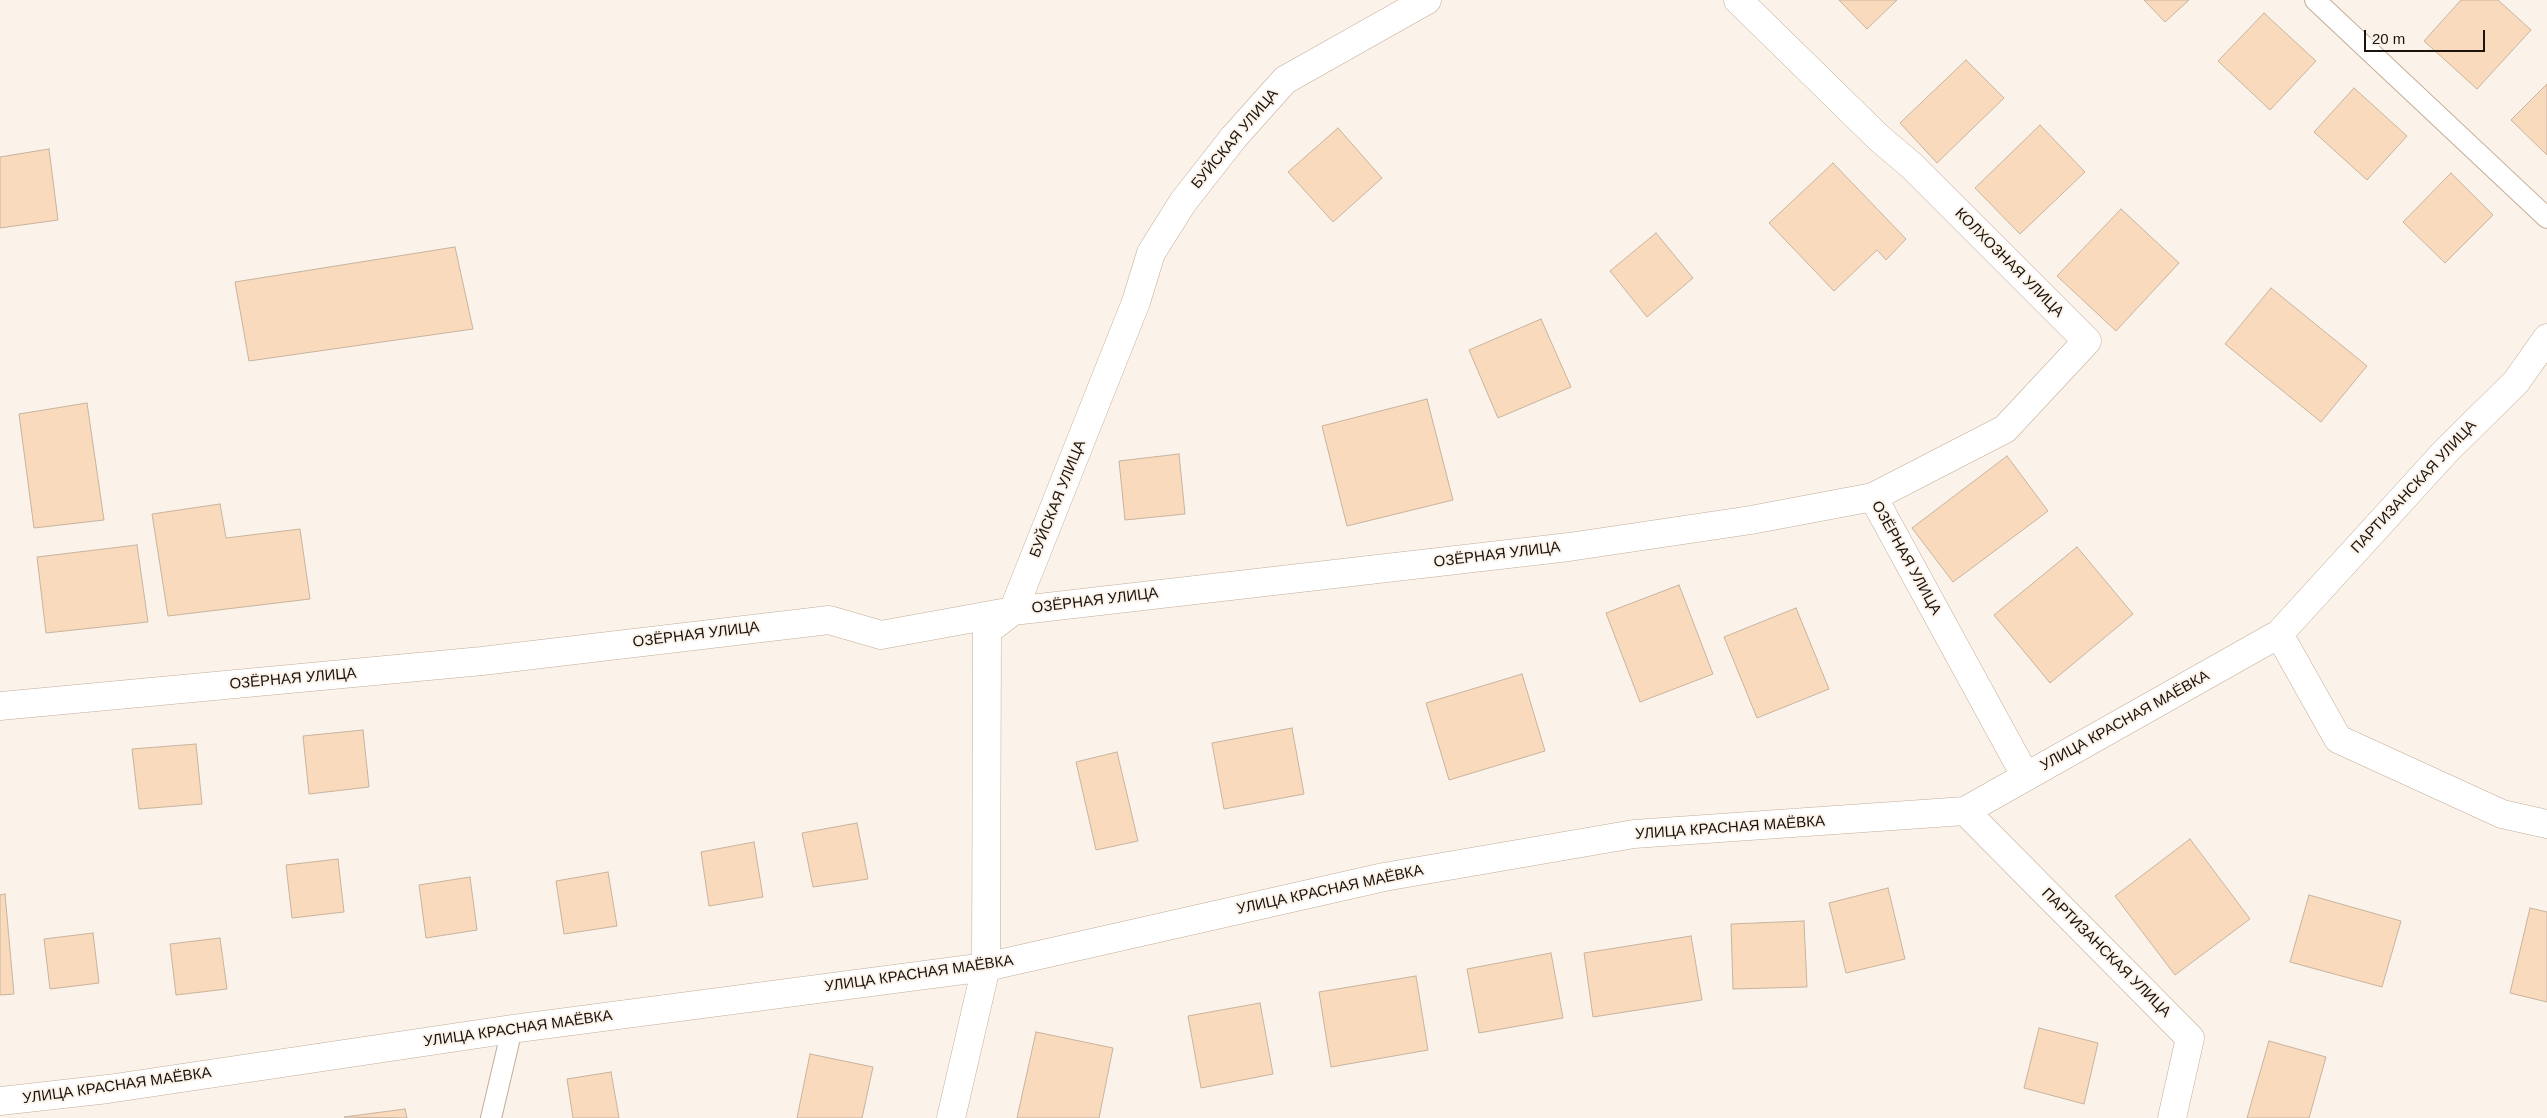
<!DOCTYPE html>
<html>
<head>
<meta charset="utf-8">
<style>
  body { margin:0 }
  #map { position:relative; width:2547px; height:1118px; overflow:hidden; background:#fbf2ea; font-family:Helvetica,sans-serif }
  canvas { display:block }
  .scale { position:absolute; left:2364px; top:30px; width:121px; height:22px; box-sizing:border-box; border:2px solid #1b130c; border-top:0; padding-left:6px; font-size:15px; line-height:18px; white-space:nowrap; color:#1b130c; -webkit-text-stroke:4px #fbf2ea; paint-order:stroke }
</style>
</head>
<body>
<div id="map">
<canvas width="2547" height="1118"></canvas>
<div class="scale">20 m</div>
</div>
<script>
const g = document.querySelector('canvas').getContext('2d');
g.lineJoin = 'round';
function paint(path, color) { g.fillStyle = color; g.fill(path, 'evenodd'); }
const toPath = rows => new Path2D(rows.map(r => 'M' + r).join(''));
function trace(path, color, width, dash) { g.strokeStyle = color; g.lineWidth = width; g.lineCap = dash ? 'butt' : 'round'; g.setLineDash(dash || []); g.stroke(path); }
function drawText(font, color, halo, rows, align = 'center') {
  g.font = font + ' Helvetica,sans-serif'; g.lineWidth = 4; g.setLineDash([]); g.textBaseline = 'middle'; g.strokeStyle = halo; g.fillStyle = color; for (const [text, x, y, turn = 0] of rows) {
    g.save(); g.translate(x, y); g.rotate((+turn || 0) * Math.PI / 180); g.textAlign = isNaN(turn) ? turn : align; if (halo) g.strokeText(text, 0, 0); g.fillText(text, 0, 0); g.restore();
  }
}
const building = toPath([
  [1839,0,1897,0,1867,29,1839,0],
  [2144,0,2189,0,2165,22,2144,0],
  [2461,0,2498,0,2531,30,2477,89,2424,41,2461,0],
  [2264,13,2316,61,2270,110,2218,61,2264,13],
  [1966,60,2004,98,1937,163,1900,123,1966,60],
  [2547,84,2547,155,2511,120,2547,84],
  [2354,88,2407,136,2367,180,2314,132,2354,88],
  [2040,125,2085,172,2020,234,1975,188,2040,125],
  [1338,128,1382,178,1333,222,1288,172,1338,128],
  [49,149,58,220,0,228,0,157,49,149],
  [1833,163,1906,239,1886,260,1877,250,1834,291,1769,223,1833,163],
  [2451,173,2493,215,2445,263,2403,222,2451,173],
  [2121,209,2179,263,2116,331,2057,276,2121,209],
  [1656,233,1693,278,1647,317,1610,271,1656,233],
  [455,247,473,329,249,361,235,282,455,247],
  [2271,288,2367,366,2321,422,2225,344,2271,288],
  [1541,319,1571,387,1498,418,1469,350,1541,319],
  [1427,399,1453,500,1347,526,1322,426,1427,399],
  [87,403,104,520,34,528,19,414,87,403],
  [1179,454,1185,514,1125,520,1119,461,1179,454],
  [2007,456,2048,511,1953,582,1912,528,2007,456],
  [220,504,226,538,300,529,310,599,168,616,152,514,220,504],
  [137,545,148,622,46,633,37,557,137,545],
  [2077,547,2133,614,2050,683,1994,615,2077,547],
  [1679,585,1713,674,1640,702,1606,613,1679,585],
  [1796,608,1829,689,1757,718,1724,637,1796,608],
  [1522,674,1545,751,1449,780,1426,703,1522,674],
  [1292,728,1304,794,1224,809,1212,743,1292,728],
  [363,730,369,787,309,794,303,736,363,730],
  [196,744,202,804,139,809,132,749,196,744],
  [1117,752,1138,841,1096,850,1076,762,1117,752],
  [857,823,868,879,813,887,802,833,857,823],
  [2190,839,2250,919,2175,975,2115,896,2190,839],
  [754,842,763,897,709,906,701,852,754,842],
  [338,859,344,912,292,918,286,865,338,859],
  [608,872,617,926,564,934,556,881,608,872],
  [470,877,477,930,426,938,419,885,470,877],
  [1888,888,1905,959,1846,973,1829,903,1888,888],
  [5,894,14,994,0,995,0,895,5,894],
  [2309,895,2401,921,2382,987,2290,962,2309,895],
  [2530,908,2547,912,2547,1002,2510,993,2530,908],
  [1804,921,1807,987,1733,989,1731,924,1804,921],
  [93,933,99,983,50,989,44,939,93,933],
  [1691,936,1702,1000,1593,1017,1584,953,1691,936],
  [220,938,227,989,176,995,170,944,220,938],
  [1551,953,1563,1018,1479,1033,1467,969,1551,953],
  [1416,976,1428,1050,1331,1067,1319,992,1416,976],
  [1260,1003,1273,1074,1201,1088,1188,1016,1260,1003],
  [2039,1028,2098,1043,2084,1104,2024,1088,2039,1028],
  [1036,1032,1113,1048,1099,1118,1017,1118,1036,1032],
  [2269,1041,2326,1057,2309,1118,2247,1118,2269,1041],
  [810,1054,873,1067,862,1118,797,1118,810,1054],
  [611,1072,619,1118,573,1118,567,1079,611,1072],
  [405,1109,407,1118,344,1117,405,1109]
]);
paint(building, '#f9dabc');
trace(building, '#c8b39e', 1);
const lane = toPath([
  [2315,0,2547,218],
  [491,1118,512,1029]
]);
const street = toPath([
  [1738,0,1879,138,1912,166,2087,341,2005,429,1873,497],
  [2279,634,2446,451,2516,382,2547,338],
  [0,706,482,661,829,620,881,635,1013,611,1569,547,1751,520,1873,497,2026,777],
  [1965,811,2190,1038,2172,1118],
  [0,1101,108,1089,512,1029,986,967,1384,877,1634,834,1965,811,2279,634,2338,739,2502,814,2547,824],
  [951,1118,986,967,987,631,1013,611,1136,302,1151,253,1183,202,1234,137,1285,80,1427,0]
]);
trace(lane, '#c3ad98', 22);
trace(street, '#c3ad98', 29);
trace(lane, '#fff', 20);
trace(street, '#fff', 28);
drawText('15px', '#1b130c', '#fbf2ea', [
  ["БУЙСКАЯ УЛИЦА",1235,139,-50],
  ["КОЛХОЗНАЯ УЛИЦА",2009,263,45],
  ["ПАРТИЗАНСКАЯ УЛИЦА",2414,487,-47],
  ["БУЙСКАЯ УЛИЦА",1058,499,-68],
  ["ОЗЁРНАЯ УЛИЦА",1497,555,-7],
  ["ОЗЁРНАЯ УЛИЦА",1906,558,61],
  ["ОЗЁРНАЯ УЛИЦА",1095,601,-7],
  ["ОЗЁРНАЯ УЛИЦА",696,635,-7],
  ["ОЗЁРНАЯ УЛИЦА",293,679,-5],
  ["УЛИЦА КРАСНАЯ МАЁВКА",2125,721,-29],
  ["УЛИЦА КРАСНАЯ МАЁВКА",1730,828,-4],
  ["УЛИЦА КРАСНАЯ МАЁВКА",1330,890,-12],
  ["ПАРТИЗАНСКАЯ УЛИЦА",2106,953,45],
  ["УЛИЦА КРАСНАЯ МАЁВКА",919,974,-8],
  ["УЛИЦА КРАСНАЯ МАЁВКА",518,1029,-8],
  ["УЛИЦА КРАСНАЯ МАЁВКА",117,1086,-8]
]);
</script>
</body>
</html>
